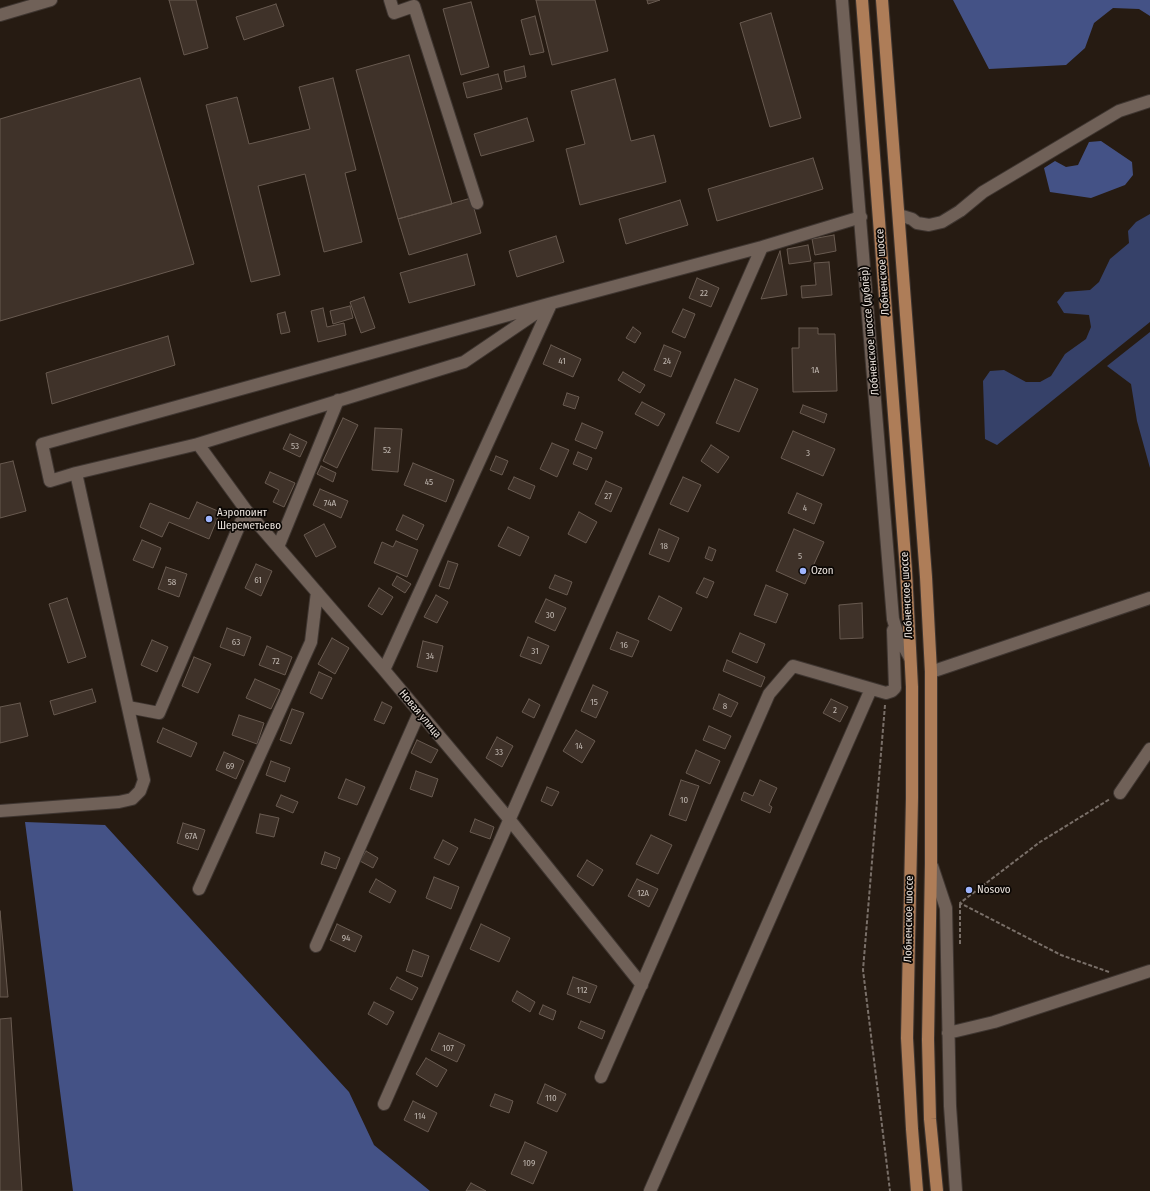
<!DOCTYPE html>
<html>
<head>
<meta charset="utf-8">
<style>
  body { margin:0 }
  canvas { display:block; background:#261b12 }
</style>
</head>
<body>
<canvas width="1150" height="1191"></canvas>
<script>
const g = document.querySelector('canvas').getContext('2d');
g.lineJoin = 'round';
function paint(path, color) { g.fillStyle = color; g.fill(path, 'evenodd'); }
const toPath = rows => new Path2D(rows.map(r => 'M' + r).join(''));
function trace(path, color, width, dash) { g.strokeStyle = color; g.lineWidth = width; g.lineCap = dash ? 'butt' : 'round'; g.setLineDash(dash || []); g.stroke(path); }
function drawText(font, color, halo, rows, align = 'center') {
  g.font = font + ' "Fira Sans Condensed",sans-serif'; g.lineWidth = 3.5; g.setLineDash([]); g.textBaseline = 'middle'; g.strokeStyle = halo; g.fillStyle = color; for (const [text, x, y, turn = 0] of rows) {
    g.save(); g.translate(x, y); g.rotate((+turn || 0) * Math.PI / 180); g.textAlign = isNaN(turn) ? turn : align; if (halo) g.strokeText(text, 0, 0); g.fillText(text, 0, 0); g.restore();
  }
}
paint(toPath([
  [1150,214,1150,322,997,445,985,439,983,381,990,371,1004,370,1026,382,1040,382,1051,376,1065,354,1086,339,1091,327,1089,315,1064,313,1057,302,1065,292,1090,290,1099,282,1110,259,1129,243,1128,231,1136,222],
  [1150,332,1150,468,1137,421,1131,384,1107,366]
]), '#364169');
paint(toPath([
  [953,0,1150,0,1150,16,1139,9,1113,8,1094,23,1085,48,1066,65,989,69],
  [1101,141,1132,162,1133,175,1125,185,1091,198,1050,192,1044,168,1055,161,1066,167,1078,165,1089,142],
  [25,822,105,825,349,1092,374,1145,430,1191,73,1191]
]), '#445286');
const building = toPath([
  [169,0,196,0,208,48,184,55,169,0],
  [536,0,595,0,608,51,552,65,536,0],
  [647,0,660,0,648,4,647,0],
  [471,2,489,67,461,75,443,9,471,2],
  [276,4,284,26,244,40,236,17,276,4],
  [771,13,801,118,770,127,740,23,771,13],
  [535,16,544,52,530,55,521,20,535,16],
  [409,55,452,204,398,219,356,70,409,55],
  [524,66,526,77,506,82,504,71,524,66],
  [498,74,502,89,467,98,463,83,498,74],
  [140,78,194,264,0,321,0,119,140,78],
  [333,78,356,170,345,173,362,242,324,252,305,174,258,186,280,275,251,282,206,105,237,97,249,144,310,129,299,87,333,78],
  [615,79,631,141,654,135,666,182,580,205,566,149,585,144,571,91,615,79],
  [527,118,534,141,481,156,474,134,527,118],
  [813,158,823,189,717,221,708,189,813,158],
  [471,198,481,233,409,255,398,219,471,198],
  [680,200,688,225,626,244,619,219,680,200],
  [834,235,836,251,815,255,812,239,834,235],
  [556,236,564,262,517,277,509,251,556,236],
  [808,245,811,261,789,264,787,249,808,245],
  [780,251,787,295,761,299,780,251],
  [467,254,475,285,409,303,400,273,467,254],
  [829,262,832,295,802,298,801,286,816,285,814,263,829,262],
  [697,278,719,288,711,307,689,298,697,278],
  [364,297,375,328,361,333,350,302,364,297],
  [350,306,353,318,333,324,330,311,350,306],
  [323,308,327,327,344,323,346,335,318,342,311,311,323,308],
  [683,309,695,314,685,338,672,332,683,309],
  [285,312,290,332,281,334,277,314,285,312],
  [633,327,641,333,635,343,626,338,633,327],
  [799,328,818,328,818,334,835,334,837,391,793,392,792,348,799,348,799,328],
  [168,336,175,365,52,404,46,373,168,336],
  [551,345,581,359,573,377,543,364,551,345],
  [664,345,681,352,671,377,654,370,664,345],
  [623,372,645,385,640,393,618,380,623,372],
  [735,379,758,389,739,432,716,423,735,379],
  [567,393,579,397,575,409,563,405,567,393],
  [642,402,665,414,658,426,635,414,642,402],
  [803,405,827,414,824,423,800,413,803,405],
  [343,418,358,425,337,468,323,461,343,418],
  [582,423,603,432,596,449,575,440,582,423],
  [375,428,402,429,398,472,372,470,375,428],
  [793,431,835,449,823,476,781,458,793,431],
  [290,434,307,442,300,457,283,449,290,434],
  [552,443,569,450,557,477,540,469,552,443],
  [711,445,729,457,718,473,701,461,711,445],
  [578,452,592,458,587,470,573,464,578,452],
  [496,456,508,461,502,475,490,470,496,456],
  [13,461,26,511,0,518,0,464,13,461],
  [413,463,454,480,446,502,404,485,413,463],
  [321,466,336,473,333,482,317,474,321,466],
  [270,472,295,483,284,507,273,502,279,490,265,483,270,472],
  [514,477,535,486,530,499,508,489,514,477],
  [683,477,701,485,688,512,670,504,683,477],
  [606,481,622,488,611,512,595,504,606,481],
  [320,489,348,501,341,518,313,505,320,489],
  [797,493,822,504,814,524,788,513,797,493],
  [197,502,220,512,209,539,169,522,162,537,140,527,150,503,189,519,197,502],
  [579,512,597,522,586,543,568,534,579,512],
  [403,515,424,525,417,540,396,530,403,515],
  [324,524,336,547,316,557,304,535,324,524],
  [508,527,529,537,520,556,498,546,508,527],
  [659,529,679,538,669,562,649,554,659,529],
  [794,529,824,542,805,584,776,571,794,529],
  [142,540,161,548,153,568,133,560,142,540],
  [396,541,418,550,407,577,374,563,382,542,393,547,396,541],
  [709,547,716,550,712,561,705,558,709,547],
  [448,561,458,564,449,589,439,586,448,561],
  [256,564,272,571,261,596,245,588,256,564],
  [166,567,187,574,179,597,158,589,166,567],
  [555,575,572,582,567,595,549,588,555,575],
  [397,576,411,584,405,593,392,585,397,576],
  [704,578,714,582,707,598,696,593,704,578],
  [766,585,788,594,776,623,754,615,766,585],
  [379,588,393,597,382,615,368,606,379,588],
  [436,595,448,602,437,623,424,617,436,595],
  [659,596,682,608,671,631,648,619,659,596],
  [67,598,86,657,68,663,49,604,67,598],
  [546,599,566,608,555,631,535,622,546,599],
  [862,603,863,638,840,639,839,605,862,603],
  [227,628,251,637,244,656,220,647,227,628],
  [617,632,639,641,632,657,610,649,617,632],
  [740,633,765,644,757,663,732,652,740,633],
  [528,637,549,646,541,664,520,656,528,637],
  [332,638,349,648,335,674,318,664,332,638],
  [152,640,168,647,157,672,141,665,152,640],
  [423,641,443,646,437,672,417,667,423,641],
  [267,646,292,657,285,675,259,665,267,646],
  [194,657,211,664,198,693,182,686,194,657],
  [727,660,765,677,761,687,723,671,727,660],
  [319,672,332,678,322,699,310,693,319,672],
  [255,679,280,690,271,709,246,698,255,679],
  [593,685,608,692,596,718,581,711,593,685],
  [92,689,96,702,54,715,50,701,92,689],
  [719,694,738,703,731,717,713,709,719,694],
  [529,699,540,705,534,718,522,712,529,699],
  [831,699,848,707,840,722,823,713,831,699],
  [382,702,392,707,384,724,374,720,382,702],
  [20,703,28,736,0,743,0,707,20,703],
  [292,709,304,713,291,744,280,740,292,709],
  [239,715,264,723,257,744,232,735,239,715],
  [709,726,731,736,725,749,703,740,709,726],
  [163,728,197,743,191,757,157,742,163,728],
  [576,730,595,741,582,763,563,751,576,730],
  [497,737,513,746,502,767,486,758,497,737],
  [417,740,438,750,431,763,411,753,417,740],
  [696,750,720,761,710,784,686,773,696,750],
  [224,752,244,761,236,779,216,770,224,752],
  [271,761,290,768,285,782,266,775,271,761],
  [416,771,438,779,432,797,410,789,416,771],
  [346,779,365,787,357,805,338,798,346,779],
  [681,780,699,786,686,821,669,815,681,780],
  [760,780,777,788,769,805,772,807,770,813,741,800,744,792,753,796,760,780],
  [547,787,559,792,552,806,541,801,547,787],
  [281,795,298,802,293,813,276,806,281,795],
  [260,814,279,818,274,837,256,833,260,814],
  [475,819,494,827,490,839,470,832,475,819],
  [183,823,205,830,198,850,177,843,183,823],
  [651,835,672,845,658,874,636,864,651,835],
  [443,840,458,848,449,865,434,858,443,840],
  [366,851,378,858,373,868,360,861,366,851],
  [325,852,340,858,336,869,321,864,325,852],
  [587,860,603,870,593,886,577,876,587,860],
  [434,877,459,887,451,909,426,898,434,877],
  [376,879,396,891,390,903,369,892,376,879],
  [637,879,658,889,649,907,628,896,637,879],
  [0,911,8,997,0,997,0,911],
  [337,924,362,936,355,952,330,940,337,924],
  [481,924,510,938,499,962,470,949,481,924],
  [413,950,429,956,422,977,406,971,413,950],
  [397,977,418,988,412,1000,390,989,397,977],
  [573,977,597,986,590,1003,567,994,573,977],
  [517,991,535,1002,530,1012,512,1001,517,991],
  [374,1002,394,1012,387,1025,368,1014,374,1002],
  [543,1005,556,1011,553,1020,539,1014,543,1005],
  [11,1018,22,1191,0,1191,0,1019,11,1018],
  [581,1021,605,1031,602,1039,578,1028,581,1021],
  [439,1033,465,1045,457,1062,431,1050,439,1033],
  [426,1058,447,1070,437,1087,416,1074,426,1058],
  [545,1084,566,1094,557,1112,537,1103,545,1084],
  [495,1094,513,1101,509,1113,490,1106,495,1094],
  [413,1101,437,1113,428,1132,404,1120,413,1101],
  [525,1142,547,1152,533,1184,511,1174,525,1142],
  [471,1183,486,1191,466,1191,471,1183]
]);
paint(building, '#3f3229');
trace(building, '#685a50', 1);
const minor = toPath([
  [390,0,394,13,414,6,477,203],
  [842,0,893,619,898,636,910,658],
  [0,15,51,0],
  [899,215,912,219,917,223,929,225,942,222,960,211,983,192,1119,111,1150,101],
  [198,444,246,510,384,670,509,819,642,985],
  [76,473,198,444,464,362,542,309],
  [278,547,338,400],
  [384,670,551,304],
  [931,672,1150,598],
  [128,707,159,713,246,510],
  [1120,793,1150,749],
  [0,811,119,802,132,799,140,791,144,780,76,473,50,481,42,444,552,303,762,247,861,217],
  [932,866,946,908,950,1106,956,1191],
  [199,889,311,642,317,592],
  [316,946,419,713],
  [948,1033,994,1022,1150,971],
  [601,1077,769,694,793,666,886,693,892,691,895,688,893,630],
  [384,1104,762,247],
  [650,1191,871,689]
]);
const major = toPath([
  [862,0,906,570,912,687,912,798,907,1038,912,1129,917,1191],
  [882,0,926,577,931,672,931,863,928,1040,930,1119,937,1191]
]);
trace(minor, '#3f3631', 14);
trace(major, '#3f3631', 14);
trace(toPath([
  [885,705,863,970,890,1191],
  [960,944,960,903],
  [1109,972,1061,955,960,903,1040,842,1110,799]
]), '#796f68', 2, [4, 2]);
trace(minor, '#706158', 12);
trace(major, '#ae7d58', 12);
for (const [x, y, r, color] of [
  [209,519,4,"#9eb4fd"],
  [803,571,4,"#9eb4fd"],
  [969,890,4,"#9eb4fd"]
]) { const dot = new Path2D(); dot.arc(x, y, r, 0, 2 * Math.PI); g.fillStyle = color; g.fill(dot); trace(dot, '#0b0704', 1.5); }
drawText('9px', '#bfb6af', null, [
  ["22",704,293],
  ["41",562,361],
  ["24",667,361],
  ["1А",815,370],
  ["53",295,446],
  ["52",387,450],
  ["3",808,453],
  ["45",429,482],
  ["27",608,496],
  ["74А",330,503],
  ["4",805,508],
  ["18",664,546],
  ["5",800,556],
  ["61",258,580],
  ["58",172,582],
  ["30",550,615],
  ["63",236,642],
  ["16",624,645],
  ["31",535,651],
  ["34",430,656],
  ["72",276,661],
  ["15",594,702],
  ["8",725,706],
  ["2",835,710],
  ["14",579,746],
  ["33",499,752],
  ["69",230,766],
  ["10",684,800],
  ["67А",191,836],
  ["12А",643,893],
  ["94",346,938],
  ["112",582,990],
  ["107",448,1048],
  ["110",551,1098],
  ["114",420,1116],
  ["109",529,1163]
]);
drawText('11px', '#eae2dc', '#0b0704', [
  ["Лобненское шоссе",883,272,-94],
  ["Лобненское шоссе (дублёр)",870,331,-95],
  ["Лобненское шоссе",907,595,-93],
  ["Новая улица",420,714,50],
  ["Лобненское шоссе",909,919,-89]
]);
drawText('11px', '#eae2dc', '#0b0704', [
  ["Аэропоинт",217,513],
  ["Шереметьево",217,526],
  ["Ozon",811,571],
  ["Nosovo",977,890]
], 'left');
</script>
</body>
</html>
